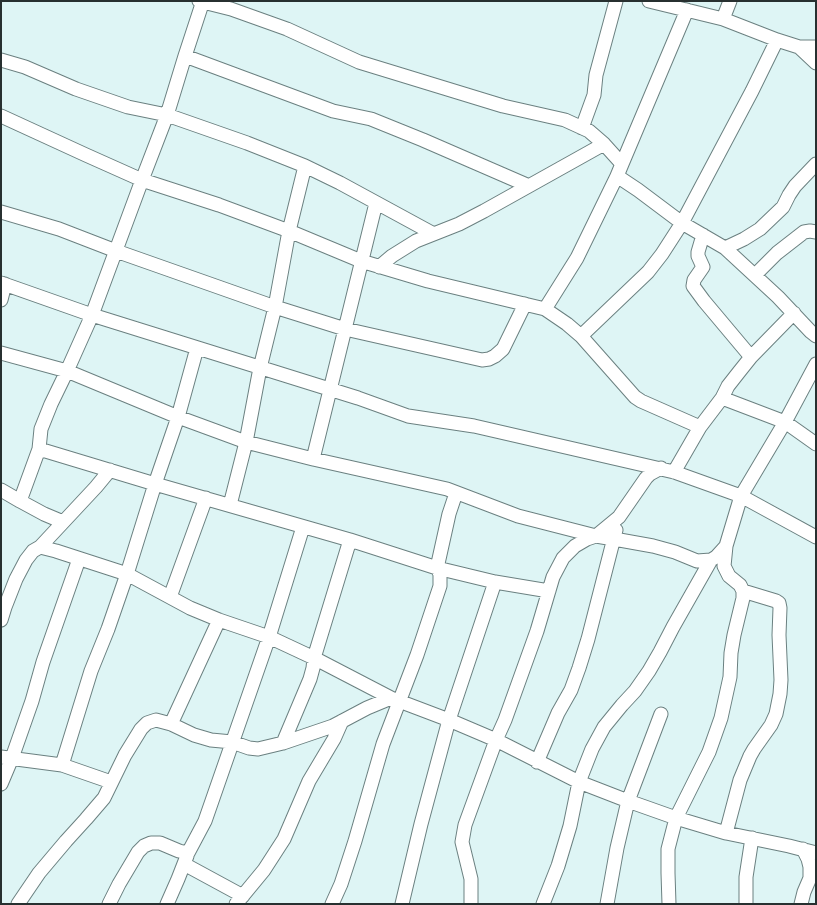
<!DOCTYPE html>
<html>
<head>
<meta charset="utf-8">
<style>
  body { margin:0 }
  #map { position:relative; width:817px; height:905px; overflow:hidden; background:#def5f5; font-family:"PT Sans",sans-serif }
  canvas { display:block }
  .frame { position:absolute; inset:0; border:2px solid #273030; pointer-events:none }
</style>
</head>
<body>
<div id="map">
<canvas width="817" height="905"></canvas>
<div class="frame"></div>
</div>
<script>
const g = document.querySelector('canvas').getContext('2d');
g.lineJoin = 'round';
const toPath = rows => new Path2D(rows.map(r => 'M' + r).join(''));
function trace(path, color, width, dash) { g.strokeStyle = color; g.lineWidth = width; g.lineCap = dash ? 'butt' : 'round'; g.setLineDash(dash || []); g.stroke(path); }
const minor = toPath([
  [199,1,231,9,287,29,359,62,503,106,565,120,589,131,604,144,622,164,617,176,638,190,682,223,725,248,778,297,811,332,816,336],
  [649,1,723,19,777,40,799,47,816,47],
  [723,19,730,1],
  [799,47,816,63],
  [185,56,333,111,371,119,423,140,529,186],
  [1,60,25,67,76,89,128,107,167,115,247,143,305,166,340,183,432,233],
  [1,116,86,155,142,180,219,205,289,231,361,261,428,281,545,309,567,324,581,336,635,397,641,401,700,427],
  [582,128,594,95,596,75,616,1],
  [622,164,687,10],
  [1,212,59,229,116,251,275,307,345,329,482,360,489,359,495,356,503,349,525,304],
  [703,235,698,252,698,256,703,267,694,280,693,286,704,301,751,357],
  [725,248,744,239,760,229,783,207,789,195,795,186,816,164],
  [379,267,392,256,416,241,459,224,484,211,604,144],
  [755,275,777,253,804,232,810,231,816,232],
  [1,283,92,315,358,398,408,416,474,426,674,472,741,496,816,537],
  [1,300,5,284],
  [545,309,577,258,617,176],
  [581,336,648,272,662,254,682,223,752,91,777,40],
  [1,353,67,371,178,417,246,442,313,459,447,489,518,516,596,536,614,539,653,546,675,552,697,561,711,560],
  [722,398,785,422,816,444],
  [39,449,155,484,350,540,437,568,495,582,549,591],
  [313,459,376,203],
  [674,472,700,427,722,398,728,386,739,372,751,357,794,313],
  [1,490,20,501,44,514,63,522],
  [20,501,39,449,41,429,51,404,67,371,92,315,142,180,167,115,185,56,203,1],
  [230,505,246,442,260,368,275,307,289,231,305,166],
  [40,547,56,551,127,574,190,608,219,620,269,637,314,658,391,698],
  [170,597,206,498],
  [1,620,5,607,16,579,26,560,33,551,40,547,96,487,110,470],
  [171,724,219,620],
  [283,743,310,679,313,668,314,658,350,540],
  [1,757,62,765,111,782],
  [537,762,558,713,571,690,579,668,588,639,616,530],
  [62,765,91,671,108,629,127,574,155,484,178,417,197,348],
  [1,784,12,758,32,701,43,662,79,559],
  [726,833,740,780,750,756,754,749,771,725,776,714,780,694,781,680,779,635,780,608,779,603,776,601,743,591],
  [184,864,243,896],
  [18,904,39,873,66,841,86,819,104,798,125,755,141,729,147,723,156,720,171,724,194,735,211,740,232,742,249,748,258,749,283,743,333,726,367,708,391,698,449,720,496,740,579,782,628,801,676,818,726,833,789,846,816,853],
  [109,904,119,884,138,852,144,846,151,843,160,843,179,851,188,853,205,821,269,637,303,527],
  [167,904,178,879,187,856],
  [236,904,264,870,284,839,309,781,334,739,342,721],
  [332,904,341,884,355,841,383,744,417,655,440,586,440,574,437,568,449,514,456,493],
  [402,904,421,824,449,720,495,582],
  [471,904,471,879,462,842,465,825,496,740,505,720,537,631,553,577,563,558,575,546,587,539,596,536,619,517,646,478,650,474,661,468],
  [543,904,558,866,570,826,579,782,592,749,604,727,622,705,635,691,649,671,660,652,673,627,711,560,716,557,726,546,741,496,785,422,816,364],
  [607,904,617,848,628,801,661,714],
  [669,904,668,873,668,849,676,818,709,752,721,718,730,677,731,653,734,635,743,598,743,591,740,585,729,576,724,566,726,546],
  [746,904,746,877,752,838],
  [801,904,804,892,810,878,810,867,808,859,803,849]
]);
trace(minor, '#6b8080', 15);
trace(minor, '#fff', 13);
</script>
</body>
</html>
